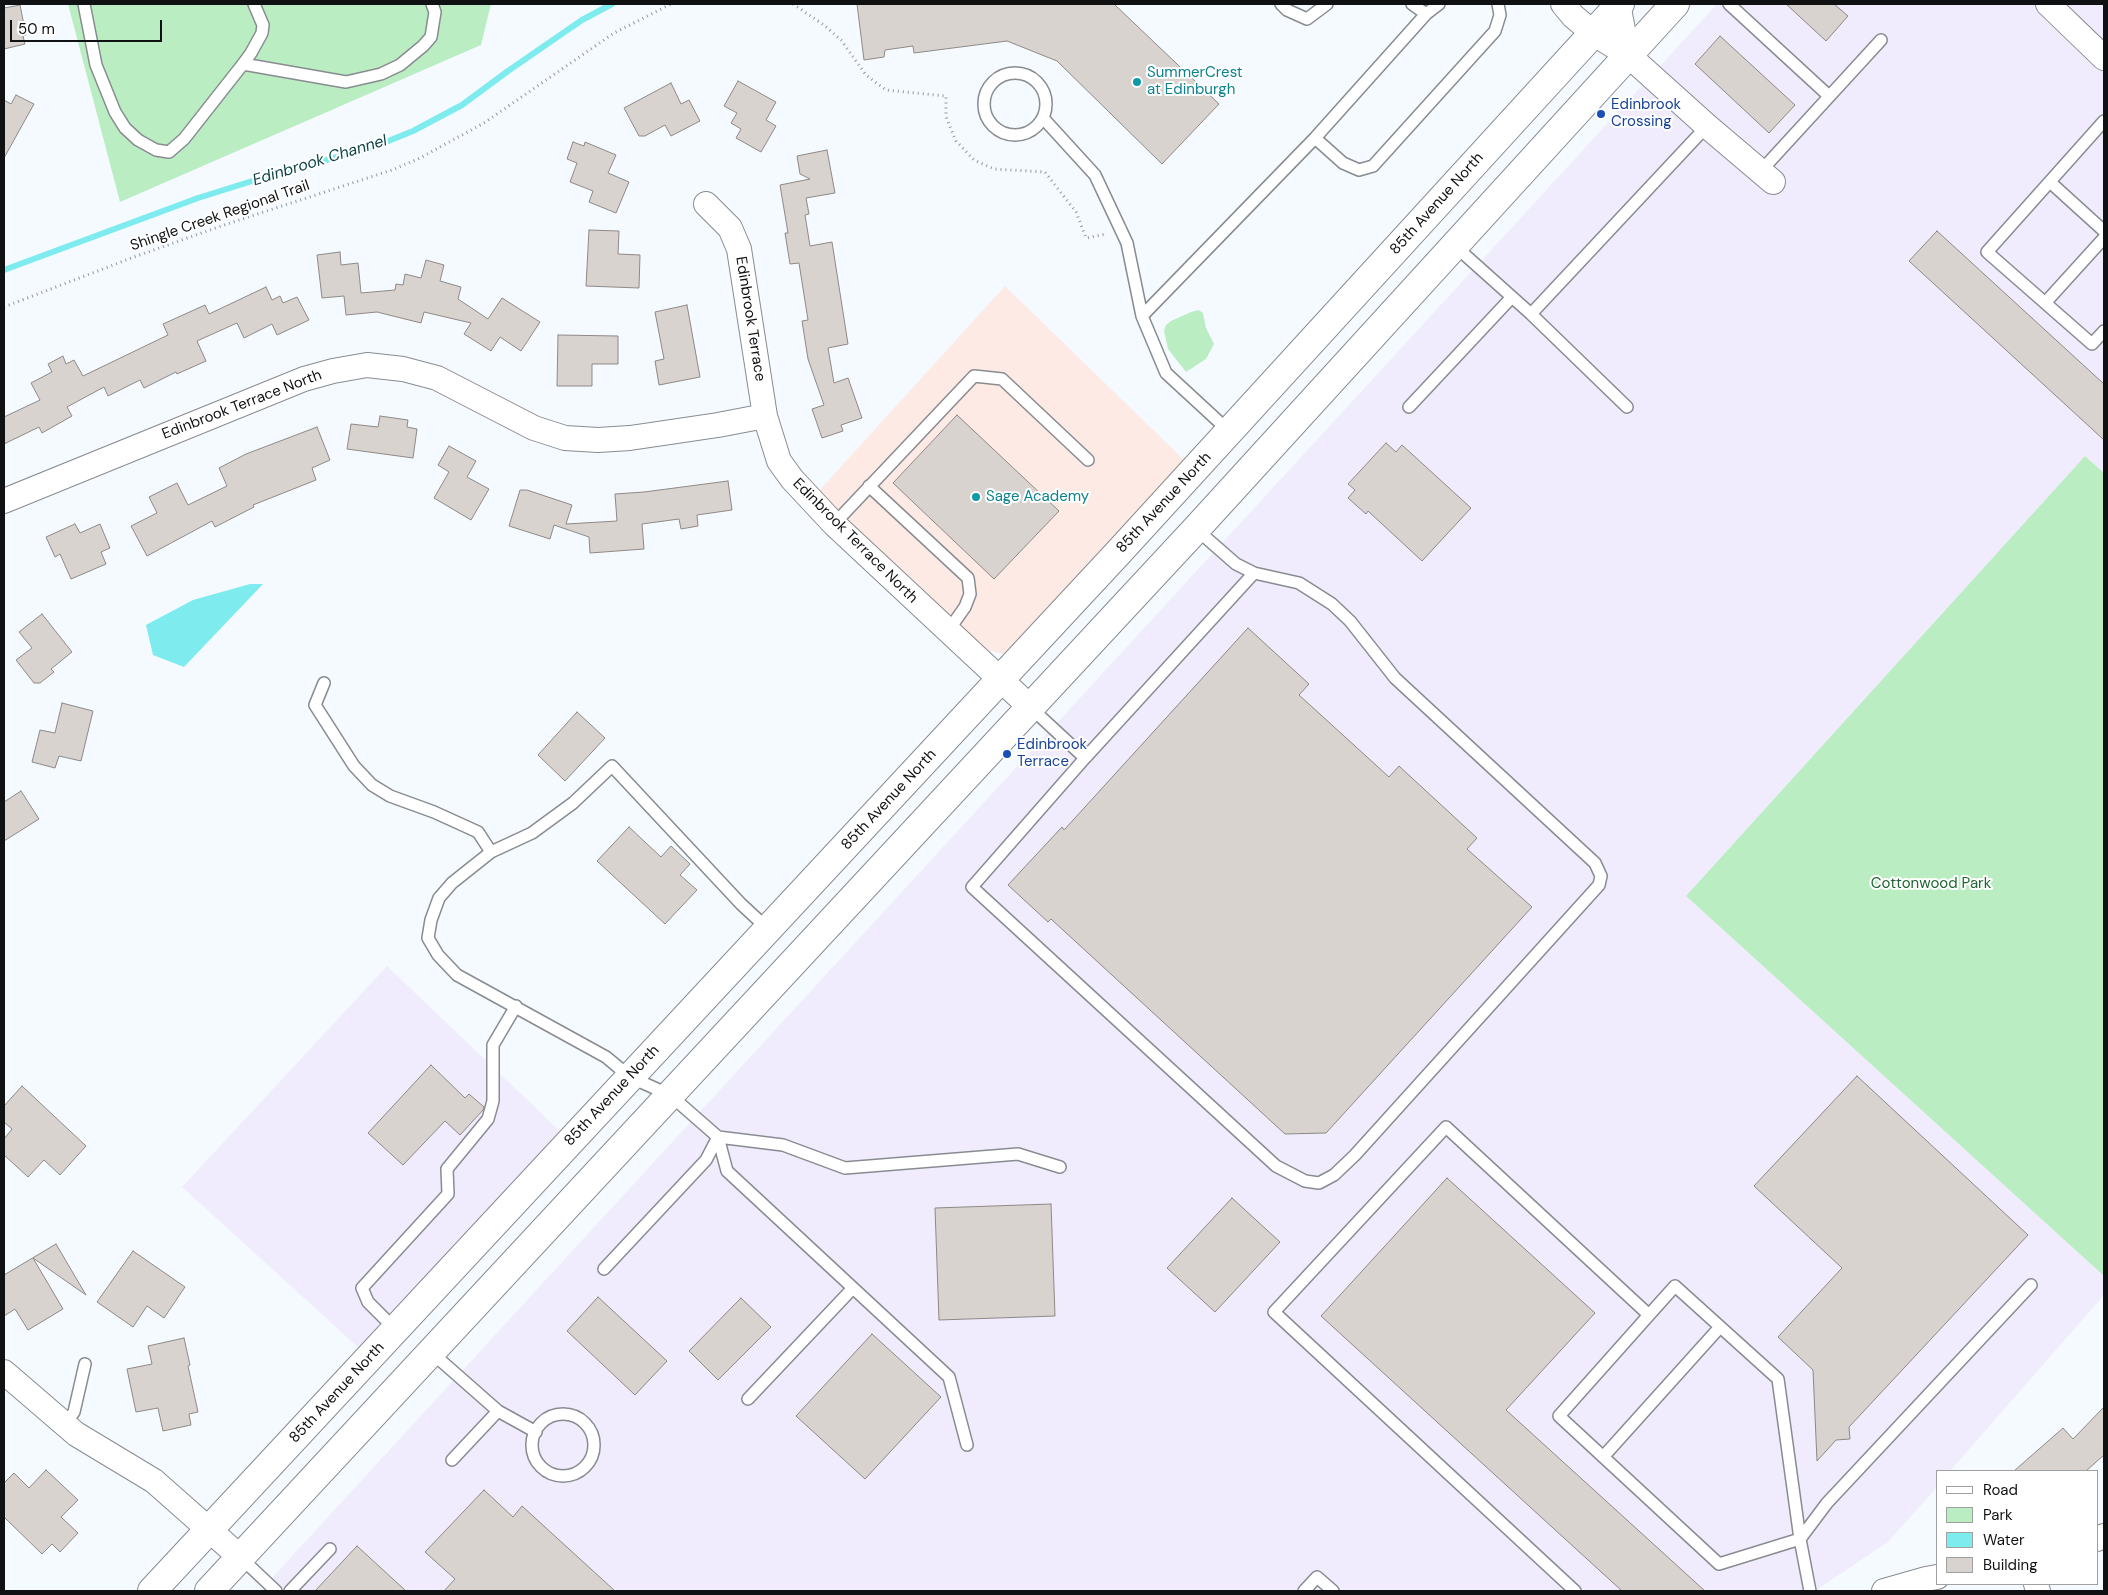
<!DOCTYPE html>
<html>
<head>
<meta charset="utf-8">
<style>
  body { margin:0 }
  #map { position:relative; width:2108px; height:1595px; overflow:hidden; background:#f4faff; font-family:"DM Sans",sans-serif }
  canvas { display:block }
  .frame { position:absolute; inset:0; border:5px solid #101113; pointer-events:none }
  .legend { position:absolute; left:1936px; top:1470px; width:162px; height:115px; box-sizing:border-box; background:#fff; border:1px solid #9fa0a1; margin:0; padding:6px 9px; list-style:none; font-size:15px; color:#101113 }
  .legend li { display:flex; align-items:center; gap:10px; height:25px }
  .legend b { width:25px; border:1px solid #9fa0a1 }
  .scale { position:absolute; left:10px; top:20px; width:152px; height:22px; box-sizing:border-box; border:2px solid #101113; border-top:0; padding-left:6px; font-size:15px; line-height:18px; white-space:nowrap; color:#101113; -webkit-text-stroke:4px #fff; paint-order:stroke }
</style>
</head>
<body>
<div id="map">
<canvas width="2108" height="1595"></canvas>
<div class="frame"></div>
<ul class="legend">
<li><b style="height:6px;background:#fff"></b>Road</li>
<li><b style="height:14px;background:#bbedc3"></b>Park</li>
<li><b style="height:14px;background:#7eecef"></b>Water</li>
<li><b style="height:14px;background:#d9d3cf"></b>Building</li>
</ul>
<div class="scale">50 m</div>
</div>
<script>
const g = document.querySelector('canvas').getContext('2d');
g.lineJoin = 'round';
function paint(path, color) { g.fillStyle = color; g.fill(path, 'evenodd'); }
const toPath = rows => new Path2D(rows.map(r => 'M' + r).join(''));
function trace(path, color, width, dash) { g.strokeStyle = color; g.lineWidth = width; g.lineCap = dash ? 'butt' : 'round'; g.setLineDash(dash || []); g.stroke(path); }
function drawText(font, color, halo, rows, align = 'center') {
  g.font = font + ' "DM Sans",sans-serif'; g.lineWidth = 4; g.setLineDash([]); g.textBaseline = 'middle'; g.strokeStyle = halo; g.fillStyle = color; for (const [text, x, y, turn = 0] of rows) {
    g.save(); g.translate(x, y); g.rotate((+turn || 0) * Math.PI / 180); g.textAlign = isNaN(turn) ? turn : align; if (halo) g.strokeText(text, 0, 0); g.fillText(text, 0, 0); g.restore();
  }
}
paint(toPath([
  [1717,4,2104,4,2104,473,2085,456,1686,896,2104,1276,2104,1295,1950,1471,1937,1471,1937,1487,1888,1542,1815,1591,260,1591],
  [387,966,562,1133,360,1349,182,1187]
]), '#f0ecfd');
paint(toPath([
  [1005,286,1184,460,1022,646,1007,655,987,650,816,494]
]), '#feeae4');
paint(toPath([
  [68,4,491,4,481,45,120,202],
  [1199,310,1203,313,1206,328,1214,344,1206,359,1186,372,1168,349,1164,331,1166,325,1171,321,1191,312],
  [2085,456,2104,473,2104,1276,1686,896]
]), '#bbedc3');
paint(toPath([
  [250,584,263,584,184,667,153,655,146,625,193,600]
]), '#7eecef');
trace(toPath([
  [4,270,198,198,281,172,371,148,413,131,462,105,508,71,582,20,612,4]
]), '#7eecef', 6);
const building = toPath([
  [857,4,1114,4,1219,104,1162,164,1057,61,1007,41,914,53,913,46,885,50,884,57,864,60,857,4],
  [1786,4,1834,4,1848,16,1826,41,1786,4],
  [20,5,26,35,23,36,25,44,4,49,4,8,20,5],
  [1720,36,1795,105,1769,133,1695,64,1720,36],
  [738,81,776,102,766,120,776,126,761,152,736,138,741,129,731,123,737,113,724,106,738,81],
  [671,83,681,104,689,100,700,121,671,136,665,125,645,136,639,136,624,108,671,83],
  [16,95,34,104,4,158,4,100,11,104,16,95],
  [573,142,584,146,585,142,616,155,608,173,629,182,616,213,589,202,593,191,570,182,577,163,567,159,573,142],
  [827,150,835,193,806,198,809,214,805,215,810,246,832,242,848,344,828,348,834,383,848,378,862,418,841,425,843,431,822,438,812,409,824,405,808,359,802,321,808,320,799,263,790,264,785,233,788,233,780,185,810,179,800,174,797,156,827,150],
  [589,230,619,231,618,254,640,255,639,288,586,286,589,230],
  [1937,231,2104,384,2104,440,1909,261,1937,231],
  [340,252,341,265,358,263,361,293,395,290,396,284,403,285,405,274,421,278,426,260,444,265,440,281,461,287,458,299,488,319,502,298,540,322,521,351,500,337,491,351,464,334,471,323,424,312,421,323,377,312,346,315,344,296,322,298,317,255,340,252],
  [266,287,272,300,280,296,283,303,297,297,309,320,277,335,272,324,244,338,237,323,197,341,206,361,177,374,176,372,144,388,140,380,108,396,104,387,67,407,72,416,42,433,39,427,4,444,4,417,40,400,31,383,52,372,48,364,63,356,66,364,74,360,83,376,168,335,163,324,205,305,209,314,266,287],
  [687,305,700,377,659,385,655,361,664,359,655,312,687,305],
  [558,335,618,336,618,364,592,364,592,386,557,386,558,335],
  [957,415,1059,511,994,579,893,483,957,415],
  [380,416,408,420,407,427,417,429,413,458,347,449,351,424,378,427,380,416],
  [317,427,330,460,312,468,316,480,253,505,254,507,215,527,212,521,147,556,131,526,157,513,149,497,177,483,188,505,227,486,219,468,246,454,317,427],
  [1386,443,1396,452,1402,445,1471,508,1422,561,1368,511,1366,514,1348,498,1355,490,1348,484,1386,443],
  [449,446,476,461,467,477,489,489,471,520,434,498,449,472,438,465,449,446],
  [728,481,732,510,697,515,698,526,681,529,679,519,642,524,644,549,590,553,589,537,554,525,550,539,509,526,520,490,527,490,572,505,566,524,617,521,615,494,644,492,728,481],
  [75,524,80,533,100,524,110,548,101,552,106,564,71,579,60,554,55,557,46,537,75,524],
  [42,614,72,652,51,669,54,672,40,683,34,683,16,660,32,648,19,632,42,614],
  [1248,628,1309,684,1299,695,1389,777,1399,766,1477,838,1467,849,1532,907,1326,1133,1285,1134,1051,919,1048,922,1008,885,1062,827,1064,830,1248,628],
  [62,703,93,711,81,761,59,756,55,768,32,762,40,730,55,733,62,703],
  [577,712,605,738,565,781,538,755,577,712],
  [21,791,39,819,4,841,4,802,21,791],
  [629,827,661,857,671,846,690,864,680,875,697,890,665,924,597,861,629,827],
  [431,1065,465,1098,469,1094,484,1107,483,1110,460,1135,445,1121,403,1165,368,1133,431,1065],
  [1857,1076,2028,1235,1849,1427,1850,1439,1836,1440,1817,1461,1813,1370,1778,1337,1842,1268,1754,1186,1857,1076],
  [22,1086,86,1146,60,1175,44,1160,28,1177,4,1155,4,1139,12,1129,4,1122,4,1106,22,1086],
  [1447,1178,1595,1313,1506,1410,1705,1591,1622,1591,1321,1316,1447,1178],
  [1232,1198,1280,1242,1215,1312,1167,1268,1232,1198],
  [1051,1204,1055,1316,939,1320,935,1208,1051,1204],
  [56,1244,86,1295,33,1258,63,1309,28,1330,15,1309,4,1316,4,1275,56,1244],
  [133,1251,185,1287,164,1318,147,1306,133,1327,97,1302,133,1251],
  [598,1297,667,1361,635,1395,567,1331,598,1297],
  [741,1298,771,1327,718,1380,689,1351,741,1298],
  [872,1334,941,1397,865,1479,796,1416,872,1334],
  [184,1338,190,1365,188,1366,198,1412,189,1414,191,1425,163,1431,158,1408,136,1412,127,1369,152,1364,148,1346,184,1338],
  [2104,1407,2104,1455,2086,1471,2014,1471,2063,1428,2073,1439,2104,1407],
  [46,1470,78,1500,61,1517,78,1533,60,1552,52,1544,42,1554,4,1517,4,1483,14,1473,29,1488,46,1470],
  [484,1490,513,1517,522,1506,615,1591,444,1591,455,1579,425,1552,484,1490],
  [357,1546,406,1591,315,1591,357,1546]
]);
paint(building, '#d9d3cf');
trace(building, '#8f8985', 1);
const lane = toPath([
  [84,4,96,65,115,112,125,128,138,140,156,150,169,152,184,139,243,64,346,82,381,74,400,65,423,46,431,37,435,12,432,4],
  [1281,4,1287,10,1307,19,1327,4],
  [1412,4,1426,14],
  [1729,4,1829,96],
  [243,64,251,53,262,33,263,25,254,4],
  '984 104a31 31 0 1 1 62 0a31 31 0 1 1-62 0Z',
  [1043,118,1095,175,1127,243,1142,316,1166,373,1230,432],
  [2104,121,1987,252,2092,344,2104,331],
  [1315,138,1343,163,1359,170,1373,166,1495,31,1500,15,1498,4],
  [1760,172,1881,40],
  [2050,182,2104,231],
  [1455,246,1531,314,1707,126],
  [2045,303,2104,238],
  [1531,314,1627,407],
  [1142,316,1315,138,1426,14,1439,4],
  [1409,407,1512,297],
  [869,486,968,578,970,594,965,607,948,631],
  [834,524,974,376,1002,379,1088,460],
  [324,683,315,705,354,766,372,785,390,796,434,812,478,832,491,852],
  [1030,707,1085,758,972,887,1276,1166,1305,1181,1319,1183,1334,1175,1355,1155,1599,885,1601,876,1595,863,1395,678,1350,621,1332,604,1299,583,1254,573,1236,564,1196,529],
  [1085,758,1254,573],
  [768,929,741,904,612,766,573,803,532,833,491,852,452,883,439,898,431,920,428,938,438,955,457,975,606,1057,630,1077,670,1095,718,1137,783,1145,845,1168,1018,1154,1060,1167],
  [718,1137,727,1171,949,1377,967,1445],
  [604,1269,706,1160,718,1137],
  [1649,1315,1559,1416,1719,1564,1800,1539,1827,1503,2031,1285],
  [395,1329,368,1302,362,1288,448,1194,447,1169,488,1119,493,1101,493,1045,516,1006],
  [431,1352,498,1411,452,1460],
  [748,1399,853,1288],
  [498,1411,536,1432],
  '532 1445a31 31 0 1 1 62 0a31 31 0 1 1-62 0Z',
  [65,1424,74,1412,85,1364],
  [1603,1457,1720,1327],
  [240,1557,276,1591],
  [290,1591,330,1549],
  [1304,1591,1317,1577,1333,1591],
  [1575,1591,1274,1312,1446,1127,1649,1315,1675,1286,1778,1379,1800,1539,1810,1591]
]);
const street = toPath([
  [1563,4,1573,16,1593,33,1628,55,1707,126,1773,182],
  [1618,4,1628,55],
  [2048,4,2104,58],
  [706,204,730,228,739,249,765,416,779,461,792,479,834,524,1030,707],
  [4,501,304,379,333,371,367,365,403,369,437,378,534,428,565,438,598,440,630,438,718,425,765,416],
  [4,1372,76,1434,154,1481,240,1557],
  [2097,1539,2104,1536],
  [2036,1584,2038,1591],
  [1884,1591,1926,1579,1937,1577]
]);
const secondary = toPath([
  [152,1591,1118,553,1620,4],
  [209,1591,1196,529,1675,4]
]);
trace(lane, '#888c91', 14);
trace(street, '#888c91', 26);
trace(secondary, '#888c91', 30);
trace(toPath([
  [793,4,824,25,841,40,866,75,886,90,946,96,946,117,956,141,974,160,994,169,1045,172,1076,212,1086,238,1106,234],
  [4,307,134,257,227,224,392,170,420,158,484,123,614,33,671,4]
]), '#94989c', 3, [1, 4]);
trace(lane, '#fff', 11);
trace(street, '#fff', 24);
trace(secondary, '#fff', 28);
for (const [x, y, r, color] of [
  [1137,82,5,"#0f9aa8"],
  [1601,114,5,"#1a4fb4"],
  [976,497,5,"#0f9aa8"],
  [1007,754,5,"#1a4fb4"]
]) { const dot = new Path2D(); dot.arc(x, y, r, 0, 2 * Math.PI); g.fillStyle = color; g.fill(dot); trace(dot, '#fff', 2); }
drawText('15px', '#0d838f', '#fff', [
  ["SummerCrest",1147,73],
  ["at Edinburgh",1147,90],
  ["Sage Academy",986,497]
], 'left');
drawText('15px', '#164399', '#fff', [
  ["Edinbrook",1611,105],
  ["Crossing",1611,122],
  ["Edinbrook",1017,745],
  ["Terrace",1017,762]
], 'left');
drawText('15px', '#101113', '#fff', [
  ["85th Avenue North",1437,204,-48],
  ["Shingle Creek Regional Trail",220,216,-19],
  ["Edinbrook Terrace",750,319,81],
  ["Edinbrook Terrace North",242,405,-21],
  ["85th Avenue North",1164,503,-47],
  ["Edinbrook Terrace North",855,541,45],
  ["85th Avenue North",889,800,-47],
  ["85th Avenue North",612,1096,-47],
  ["85th Avenue North",337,1393,-47]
]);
drawText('15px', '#1f6533', '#fff', [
  ["Cottonwood Park",1931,884]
]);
drawText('italic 16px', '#104446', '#fff', [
  ["Edinbrook Channel",320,161,-17]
]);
</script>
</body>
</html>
